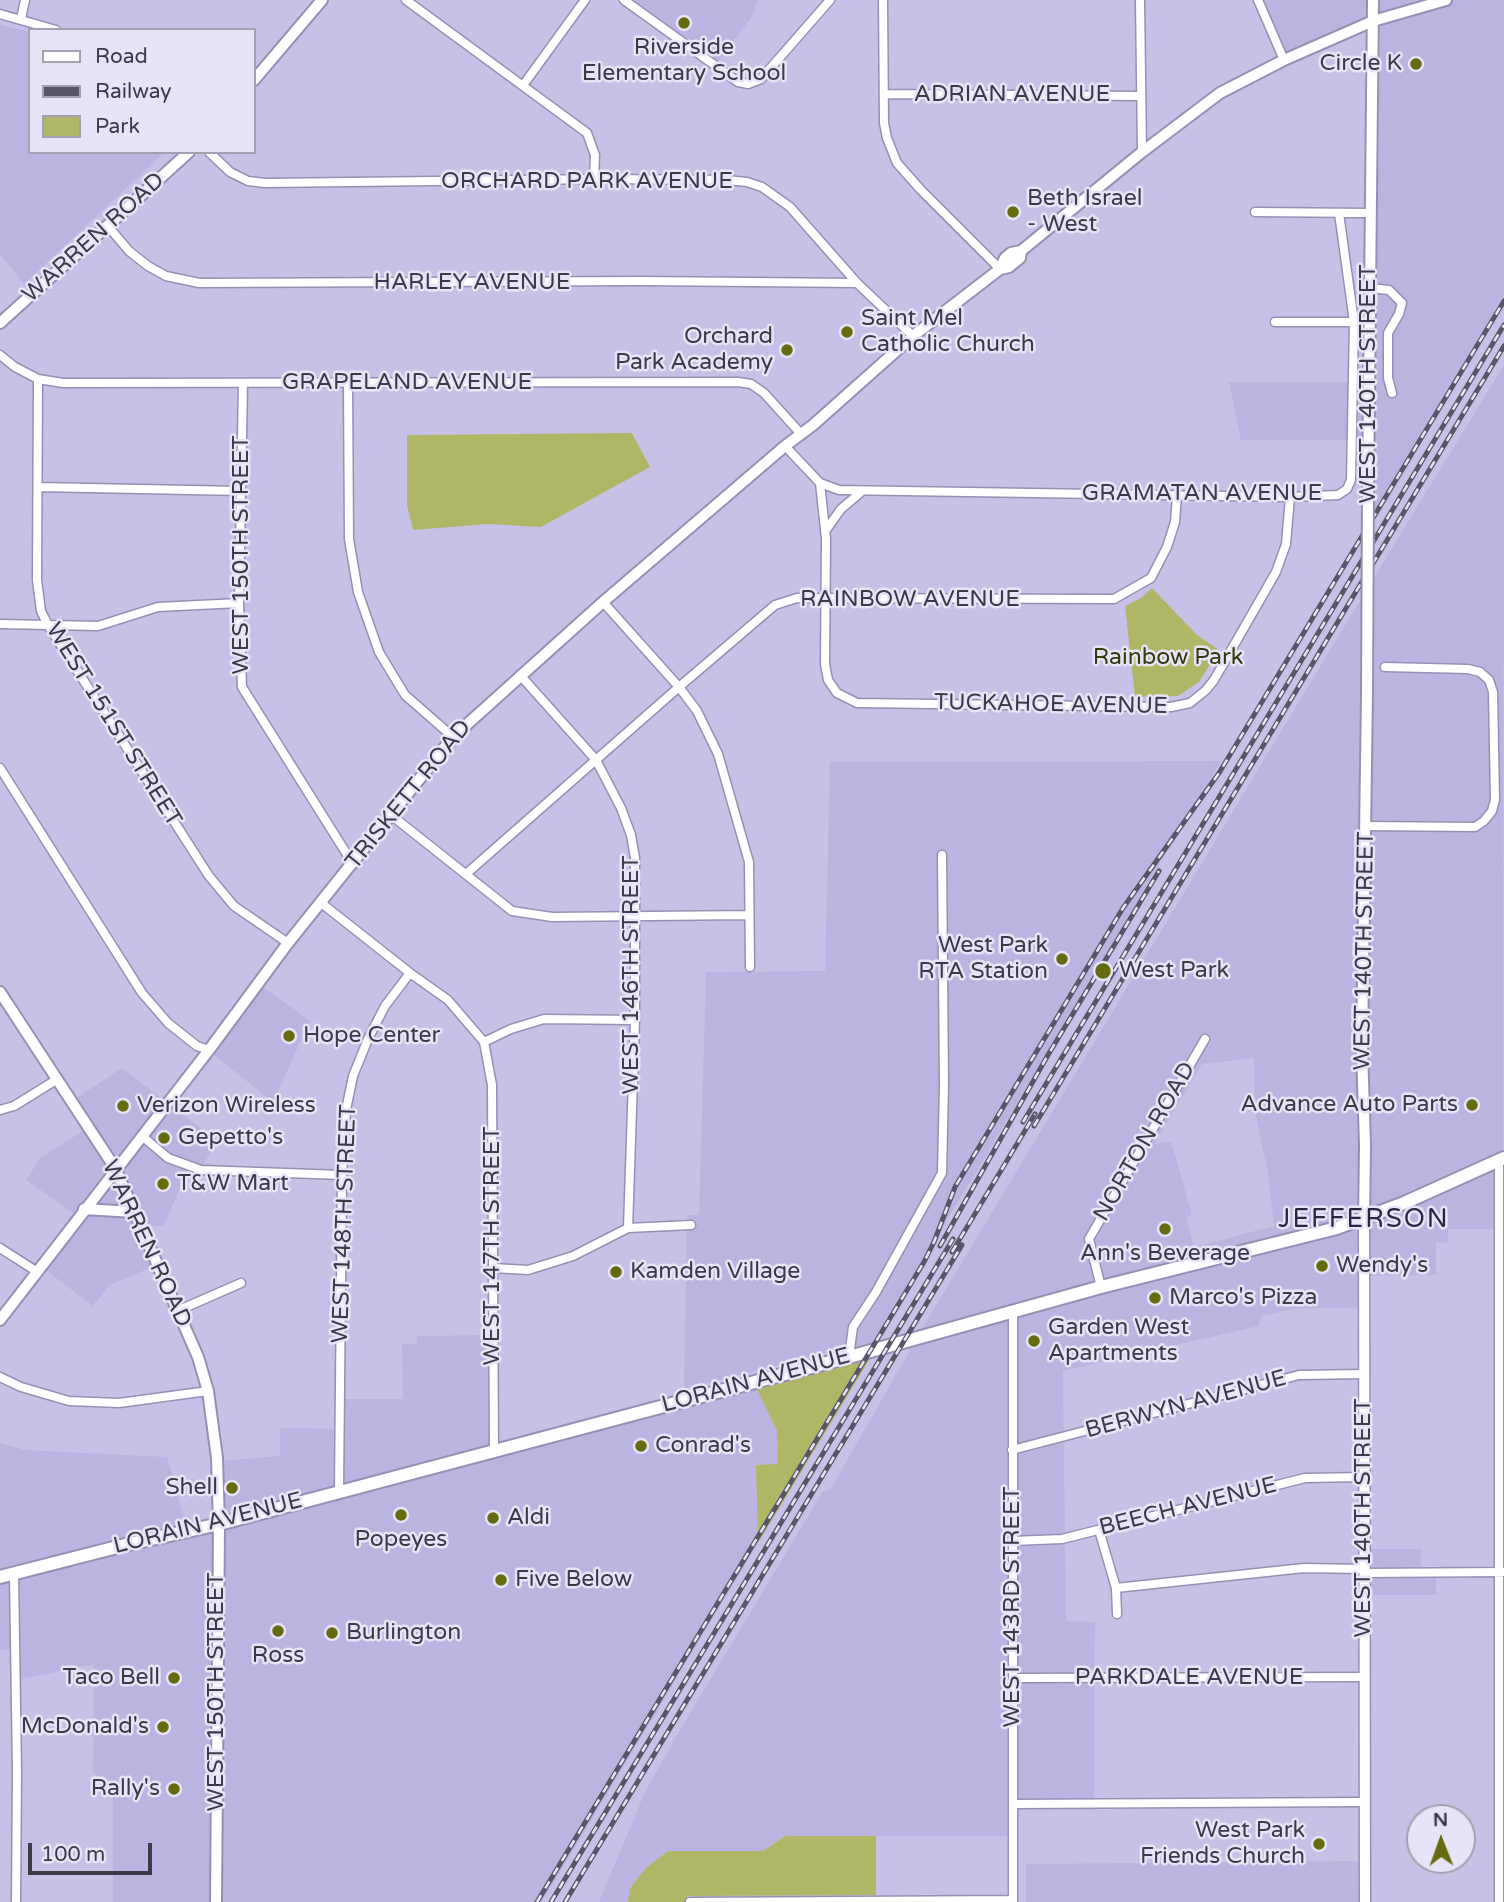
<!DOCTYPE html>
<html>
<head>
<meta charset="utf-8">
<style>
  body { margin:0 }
  #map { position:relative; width:1504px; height:1902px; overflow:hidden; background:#c8c1e7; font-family:"Varela Round",sans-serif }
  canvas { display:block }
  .legend { position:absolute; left:28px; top:28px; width:228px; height:126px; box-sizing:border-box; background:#e7e4f8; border:2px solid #a3a0b2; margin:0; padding:9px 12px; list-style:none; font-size:21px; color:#3c3948 }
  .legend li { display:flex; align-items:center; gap:14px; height:35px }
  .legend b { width:35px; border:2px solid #a3a0b2 }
  .north { position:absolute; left:1406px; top:1804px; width:70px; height:70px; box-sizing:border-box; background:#e7e4f8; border:2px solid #a3a0b2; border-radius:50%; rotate:359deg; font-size:19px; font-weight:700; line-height:28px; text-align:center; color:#3c3948 }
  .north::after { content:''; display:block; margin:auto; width:24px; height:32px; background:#656b0e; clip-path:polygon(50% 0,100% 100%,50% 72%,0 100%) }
  .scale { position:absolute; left:28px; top:1843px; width:124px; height:32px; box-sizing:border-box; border:4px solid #3c3948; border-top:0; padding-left:9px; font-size:21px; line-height:24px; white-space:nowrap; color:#3c3948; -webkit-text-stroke:5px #e7e4f8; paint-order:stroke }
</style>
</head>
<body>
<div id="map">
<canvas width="1504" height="1902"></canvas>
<ul class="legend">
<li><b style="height:9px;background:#fff"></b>Road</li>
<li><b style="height:9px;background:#595569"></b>Railway</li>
<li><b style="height:19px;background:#afb767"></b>Park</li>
</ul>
<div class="north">N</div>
<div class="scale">100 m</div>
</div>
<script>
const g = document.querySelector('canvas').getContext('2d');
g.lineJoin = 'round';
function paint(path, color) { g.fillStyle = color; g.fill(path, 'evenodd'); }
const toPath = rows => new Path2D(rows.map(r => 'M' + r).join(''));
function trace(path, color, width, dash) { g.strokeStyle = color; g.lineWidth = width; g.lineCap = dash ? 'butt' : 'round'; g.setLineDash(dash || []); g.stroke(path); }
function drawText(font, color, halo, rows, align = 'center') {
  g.font = font + ' "Varela Round",sans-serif'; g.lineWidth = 5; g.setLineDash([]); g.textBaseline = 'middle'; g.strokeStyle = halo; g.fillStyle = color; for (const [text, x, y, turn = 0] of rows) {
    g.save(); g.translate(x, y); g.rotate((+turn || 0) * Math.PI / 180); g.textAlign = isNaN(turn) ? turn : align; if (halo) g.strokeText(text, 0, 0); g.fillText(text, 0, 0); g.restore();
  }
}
paint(toPath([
  [627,0,758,0,751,18,716,64],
  [1260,0,1504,0,1504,295,1364,529,1363,440,1241,440,1229,382,1371,382,1377,24,1285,56],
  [0,25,30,32,30,152,165,152,24,284,0,254],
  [1504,365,1503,1229,1448,1229,1448,1242,1436,1243,1436,1275,1368,1276,1368,1307,1292,1309,1261,1316,1259,1326,1063,1371,1066,1621,1095,1622,1094,1801,1016,1801,1016,1836,785,1836,763,1851,668,1851,630,1887,628,1902,599,1902,644,1794,673,1742,823,1491,830,1490,929,1317,1353,612],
  [1254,1058,1255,1112,1268,1173,1274,1226,1194,1247,1186,1217,1192,1215,1171,1141,1154,1144,1202,1064],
  [1221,761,981,1164,872,1342,684,1389,687,1215,699,1215,706,972,825,971,830,762],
  [261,985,310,1021,273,1102,210,1052],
  [122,1068,217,1141,198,1174,187,1171,164,1226,143,1226,159,1264,110,1285,93,1306,43,1268,80,1218,26,1180,41,1157,83,1131,66,1105],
  [489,1335,489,1456,755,1385,777,1431,778,1465,756,1466,758,1543,542,1902,113,1902,113,1783,93,1773,94,1664,12,1681,11,1650,0,1650,0,1443,25,1450,167,1457,187,1528,222,1519,221,1461,280,1456,280,1428,343,1429,343,1399,403,1399,402,1344,417,1344,417,1336],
  [1368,1549,1421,1549,1421,1569,1436,1569,1436,1595,1369,1595],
  [1359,1861,1359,1902,1026,1902,1026,1864]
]), '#bcb4e0');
paint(toPath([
  [632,433,650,467,541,527,488,524,413,530,407,505,407,435],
  [1152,588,1197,635,1219,650,1199,682,1178,696,1135,697,1125,606,1141,598],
  [871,1357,758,1543,756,1465,778,1464,777,1431,755,1385],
  [785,1836,876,1836,876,1895,687,1896,687,1902,628,1902,630,1888,646,1868,668,1851,763,1851]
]), '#afb767');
const minor = toPath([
  [406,0,587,133,595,155,594,180],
  [624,0,738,82,748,84,761,79,830,0],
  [883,0,884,123,887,138,897,163,921,190,1000,269],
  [1140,0,1142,152],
  [1258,0,1284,60],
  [0,14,56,30],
  [21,19,25,0],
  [524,84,585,0],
  [884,94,1141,96],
  [209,152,230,172,248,181,265,183,603,179,726,180,747,182,762,187,790,207,857,283,913,336],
  [1255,212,1370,213],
  [107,225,129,251,148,266,166,276,199,283,641,281,857,283],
  [1369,288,1389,290,1402,303,1399,314,1388,333,1388,378,1392,393],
  [1275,322,1354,322],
  [0,355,15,367,38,379,63,383,738,382,751,384,764,393,801,434],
  [38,379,37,580,41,611,48,625,209,876,234,906,288,943],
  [243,383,239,603,242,687,353,864],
  [348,384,349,539,358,592,379,652,405,695,453,737],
  [785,446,820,483,839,490,1290,497,1338,495,1347,489,1351,480,1354,322,1339,213],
  [820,483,826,539,825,664,828,680,837,693,857,703,1171,707,1190,703,1206,690,1214,680,1276,572,1286,544,1290,497],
  [38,487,241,491],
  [826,530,841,509,861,492],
  [603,602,679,687,697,711,718,754,749,862,750,967],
  [0,624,98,626,158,607,239,603],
  [520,675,596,760,621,808,631,835,635,858,635,1020,628,1228],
  [0,768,142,993,168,1023,197,1046,209,1050],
  [391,815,512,911,552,917,749,915],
  [1366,826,1475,827,1484,821,1492,811,1495,800,1493,692,1489,680,1480,672,1468,669,1385,667],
  [466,874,679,687,775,605,797,598,1114,599,1151,578,1167,547,1175,522,1177,495],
  [320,902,410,973,448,1000,484,1042,492,1085,494,1450],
  [484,1042,511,1029,544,1019,635,1020],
  [0,1110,14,1106,56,1080],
  [142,1136,168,1158,201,1170,342,1175],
  [0,1248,36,1271],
  [493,1268,528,1270,573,1256,628,1228,691,1225],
  [1101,1287,1089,1239,1205,1039],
  [177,1311,241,1283],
  [1013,1312,1013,1902],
  [849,1357,853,1327,876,1292,942,1173,944,1085,942,855],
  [0,1377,21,1387,69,1401,119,1403,208,1391],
  [1012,1450,1299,1375,1363,1374],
  [339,1491,342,1175,346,1110,353,1076,368,1039,385,1006,410,973],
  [1099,1530,1116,1588,1117,1614],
  [1012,1541,1062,1539,1305,1478,1364,1477],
  [1364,1573,1504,1572],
  [14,1574,17,1772,16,1902],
  [1116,1588,1304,1568,1364,1569],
  [1013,1678,1365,1677],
  [1014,1804,1364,1802],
  [690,1902,1013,1900],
  [1499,1902,1499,1161]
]);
const tertiary = toPath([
  [1364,1219,1365,1902]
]);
const secondary = toPath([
  [254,80,322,0],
  [1000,269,1005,258,1011,253,1021,251,1142,152,1220,93,1284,60,1373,21,1446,0],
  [0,323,189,152],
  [1368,492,1373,0],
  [0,992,115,1168,198,1357,208,1391,217,1458,219,1524,216,1902],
  [84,1209,134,1212],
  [1364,1219,1365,1145,1362,1049,1367,693],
  [0,1320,209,1050,288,943,453,737,603,602,785,446,813,425,913,336,1000,269,1009,267,1020,258,1021,251]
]);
const primary = toPath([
  [0,1577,129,1544,219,1524,849,1357,1101,1287,1337,1228,1404,1203,1504,1158]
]);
trace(minor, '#968fb3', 11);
trace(tertiary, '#968fb3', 13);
trace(secondary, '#968fb3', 14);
trace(primary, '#968fb3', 16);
trace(minor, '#fff', 8);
trace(tertiary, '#fff', 10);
trace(secondary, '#fff', 10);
trace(primary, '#fff', 12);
const rail = toPath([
  [1023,1122,1504,325],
  [1034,1126,1504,346],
  [940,1246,1048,1055,1159,871],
  [952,1252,1035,1114],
  [537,1902,924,1262,934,1242,955,1187,1123,908,1219,773,1504,301],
  [551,1902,953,1239],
  [565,1902,962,1245]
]);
trace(rail, '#595569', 5);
trace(rail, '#e7e4f8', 2.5, [8]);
const secondaryBridge = toPath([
  [1367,693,1368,492]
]);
trace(secondaryBridge, '#968fb3', 14, []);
trace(secondaryBridge, '#fff', 10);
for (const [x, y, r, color] of [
  [684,23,7,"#656b0e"],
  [1416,64,7,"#656b0e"],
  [1013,212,7,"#656b0e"],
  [847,332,7,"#656b0e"],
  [787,350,7,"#656b0e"],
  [1062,959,7,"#656b0e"],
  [1103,971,9,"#656b0e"],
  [289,1036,7,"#656b0e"],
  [1472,1105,7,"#656b0e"],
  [123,1106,7,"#656b0e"],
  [164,1138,7,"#656b0e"],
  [163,1184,7,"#656b0e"],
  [1165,1229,7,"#656b0e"],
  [1322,1266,7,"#656b0e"],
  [616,1272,7,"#656b0e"],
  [1155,1298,7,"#656b0e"],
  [1034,1341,7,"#656b0e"],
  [641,1446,7,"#656b0e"],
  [232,1488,7,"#656b0e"],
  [401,1515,7,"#656b0e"],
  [493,1518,7,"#656b0e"],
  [501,1580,7,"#656b0e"],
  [278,1631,7,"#656b0e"],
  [332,1633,7,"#656b0e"],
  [174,1678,7,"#656b0e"],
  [163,1727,7,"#656b0e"],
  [174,1789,7,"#656b0e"],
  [1319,1844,7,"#656b0e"]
]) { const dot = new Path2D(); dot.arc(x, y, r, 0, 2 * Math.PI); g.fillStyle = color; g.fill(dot); trace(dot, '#e7e4f8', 2.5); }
drawText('23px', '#3c3948', '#e7e4f8', [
  ["Riverside",684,48,"center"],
  ["Elementary School",684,74,"center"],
  ["Circle K",1402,64,"right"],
  ["Beth Israel",1027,199],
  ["- West",1027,225],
  ["Saint Mel",861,319],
  ["Catholic Church",861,345],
  ["Orchard",773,337,"right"],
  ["Park Academy",773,363,"right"],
  ["West Park",1048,946,"right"],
  ["RTA Station",1048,972,"right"],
  ["West Park",1119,971],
  ["Hope Center",303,1036],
  ["Advance Auto Parts",1458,1105,"right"],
  ["Verizon Wireless",137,1106],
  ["Gepetto's",178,1138],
  ["T&W Mart",177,1184],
  ["Ann's Beverage",1165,1254,"center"],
  ["Wendy's",1336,1266],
  ["Kamden Village",630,1272],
  ["Marco's Pizza",1169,1298],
  ["Garden West",1048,1328],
  ["Apartments",1048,1354],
  ["Conrad's",655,1446],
  ["Shell",218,1488,"right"],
  ["Aldi",507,1518],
  ["Popeyes",401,1540,"center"],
  ["Five Below",515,1580],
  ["Burlington",346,1633],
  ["Ross",278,1656,"center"],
  ["Taco Bell",160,1678,"right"],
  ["McDonald's",149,1727,"right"],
  ["Rally's",160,1789,"right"],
  ["West Park",1305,1831,"right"],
  ["Friends Church",1305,1857,"right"]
], 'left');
drawText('23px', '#3c3948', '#e7e4f8', [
  ["ADRIAN AVENUE",1012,95],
  ["ORCHARD PARK AVENUE",587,182],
  ["WARREN ROAD",94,238,-42],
  ["HARLEY AVENUE",472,283],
  ["GRAPELAND AVENUE",407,383],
  ["WEST 140TH STREET",1369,384,-90],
  ["GRAMATAN AVENUE",1202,494],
  ["WEST 150TH STREET",242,555,-90],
  ["RAINBOW AVENUE",910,600],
  ["TUCKAHOE AVENUE",1051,705,1],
  ["WEST 151ST STREET",113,725,58],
  ["TRISKETT ROAD",409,795,-51],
  ["WEST 140TH STREET",1365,951,-89],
  ["WEST 146TH STREET",632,975,-90],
  ["NORTON ROAD",1145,1142,-60],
  ["WEST 148TH STREET",345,1224,-88],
  ["WARREN ROAD",146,1244,65],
  ["WEST 147TH STREET",493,1246,-90],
  ["LORAIN AVENUE",756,1381,-15],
  ["BERWYN AVENUE",1186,1405,-15],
  ["BEECH AVENUE",1188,1507,-14],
  ["WEST 140TH STREET",1364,1518,-90],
  ["LORAIN AVENUE",208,1524,-14],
  ["WEST 143RD STREET",1013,1607,-90],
  ["PARKDALE AVENUE",1189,1678],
  ["WEST 150TH STREET",217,1692,-90]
]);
drawText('23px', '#36390d', '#e7e4f8', [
  ["Rainbow Park",1168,658]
]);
g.letterSpacing = '2px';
drawText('26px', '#2c2543', '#e7e4f8', [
  ["JEFFERSON",1364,1220]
]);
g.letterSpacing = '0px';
</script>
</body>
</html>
